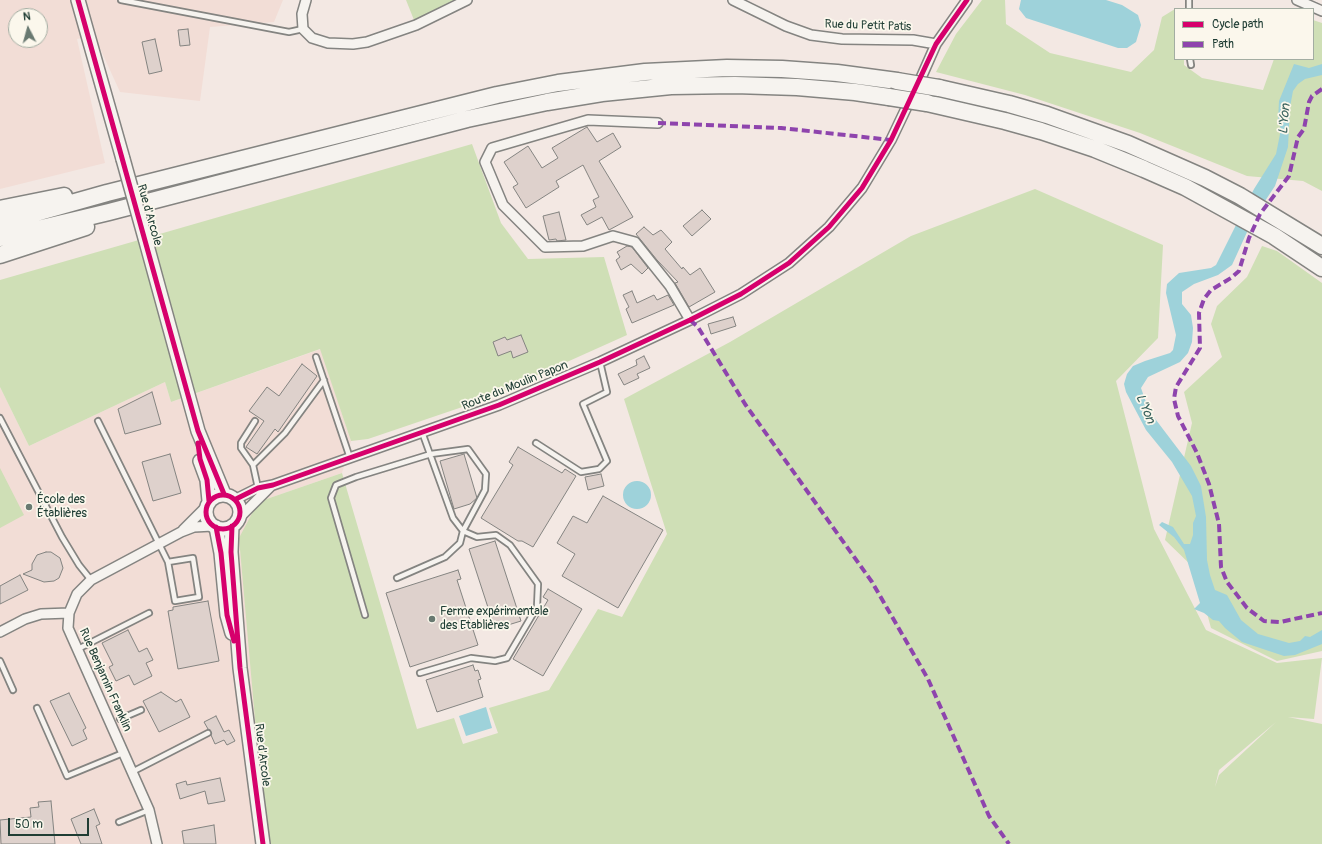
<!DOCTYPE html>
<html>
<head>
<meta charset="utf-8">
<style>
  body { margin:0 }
  #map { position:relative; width:1322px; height:844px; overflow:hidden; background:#f3e8e3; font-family:Pangolin,sans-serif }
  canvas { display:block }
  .legend { position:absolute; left:1174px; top:8px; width:140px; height:52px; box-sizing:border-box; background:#fbf7ec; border:1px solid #a3ada2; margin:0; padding:5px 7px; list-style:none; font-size:12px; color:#1f3d34 }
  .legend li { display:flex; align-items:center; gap:8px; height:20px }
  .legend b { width:20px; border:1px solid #a3ada2 }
  .north { position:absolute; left:8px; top:8px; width:40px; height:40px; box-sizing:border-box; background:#fbf7ec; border:1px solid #a3ada2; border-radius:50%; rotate:354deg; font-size:11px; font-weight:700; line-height:16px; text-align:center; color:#1f3d34 }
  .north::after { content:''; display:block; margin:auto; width:14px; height:18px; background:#697971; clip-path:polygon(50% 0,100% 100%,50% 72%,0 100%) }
  .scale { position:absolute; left:8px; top:818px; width:81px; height:18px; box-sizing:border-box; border:2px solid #1f3d34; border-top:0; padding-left:5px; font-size:12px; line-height:14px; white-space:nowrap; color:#1f3d34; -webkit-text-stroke:3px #fbf7ec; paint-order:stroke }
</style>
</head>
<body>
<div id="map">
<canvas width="1322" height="844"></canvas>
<ul class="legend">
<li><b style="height:5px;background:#d6006c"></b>Cycle path</li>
<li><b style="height:5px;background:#8e44ad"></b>Path</li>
</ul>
<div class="north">N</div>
<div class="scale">50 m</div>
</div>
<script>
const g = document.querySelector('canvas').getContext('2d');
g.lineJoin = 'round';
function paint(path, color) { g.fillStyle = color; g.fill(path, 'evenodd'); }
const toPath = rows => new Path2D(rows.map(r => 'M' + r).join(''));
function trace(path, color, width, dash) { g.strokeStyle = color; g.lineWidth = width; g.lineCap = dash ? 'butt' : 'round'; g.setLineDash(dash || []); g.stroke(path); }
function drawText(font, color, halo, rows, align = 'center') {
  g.font = font + ' Pangolin,sans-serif'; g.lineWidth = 3.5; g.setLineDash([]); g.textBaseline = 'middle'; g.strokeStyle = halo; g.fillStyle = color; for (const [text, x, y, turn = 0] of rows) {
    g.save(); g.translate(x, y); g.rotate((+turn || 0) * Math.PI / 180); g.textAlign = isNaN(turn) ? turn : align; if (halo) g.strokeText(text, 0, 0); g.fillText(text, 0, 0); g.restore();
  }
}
paint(toPath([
  [0,0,283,0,274,22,210,27,200,101,120,92,94,35,77,39,105,163,0,189],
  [16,16,40,16,40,40,16,40],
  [321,349,351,441,342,473,258,502,266,844,0,844,0,387,29,446,165,382,171,402]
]), '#f2ddd6');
paint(toPath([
  [406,0,463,0,416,25],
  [982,0,1005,0,1006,24,1050,53,1131,72,1154,50,1162,17,1175,9,1175,59,1184,59,1184,65,1202,78,1263,90,1274,59,1313,59,1313,20,1322,23,1322,191,1303,181,1247,176,1140,133,1025,95,936,72,956,34],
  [472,144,501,223,528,259,604,257,627,335,480,401,368,439,351,441,320,349,171,402,165,382,29,446,0,387,0,280],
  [1035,189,1163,245,1158,338,1116,381,1154,529,1206,630,1277,663,1322,658,1314,719,1288,717,1322,724,1322,844,266,844,239,538,258,502,342,473,417,729,454,718,463,744,498,733,489,708,549,690,598,609,622,617,667,534,624,399,730,342,911,236],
  [1276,722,1219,775,1215,787,1219,770],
  [1262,246,1277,251,1322,283,1322,651,1277,661,1211,628,1195,569,1165,540,1192,423,1184,392,1222,357,1211,324,1217,306,1247,277],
  [0,468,24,515,0,528]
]), '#cfdfb6');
paint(toPath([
  [1021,0,1106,0,1122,5,1138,15,1141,25,1136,42,1127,48,1118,48,1026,18,1019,9],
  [1294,64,1309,68,1322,64,1322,75,1305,79,1298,84,1293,91,1290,107,1288,147,1275,186,1253,219,1232,265,1218,275,1194,284,1182,292,1182,304,1191,315,1193,328,1192,342,1188,353,1180,362,1148,377,1141,388,1147,405,1153,416,1191,466,1201,486,1206,517,1207,560,1210,575,1215,590,1227,595,1241,620,1258,634,1289,643,1300,641,1305,636,1310,637,1322,630,1322,644,1295,655,1284,656,1242,642,1225,628,1219,621,1213,620,1204,613,1194,609,1200,603,1184,550,1174,537,1159,525,1162,522,1173,527,1184,544,1190,544,1193,535,1193,523,1196,516,1192,496,1172,462,1146,430,1126,392,1124,384,1127,374,1133,366,1145,361,1170,353,1173,350,1176,335,1166,293,1167,284,1179,273,1211,268,1216,265,1254,189,1276,154,1281,129,1278,121,1279,101],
  '623 495a14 14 0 1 1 28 0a14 14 0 1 1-28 0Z',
  [486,707,492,728,466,736,459,716]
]), '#9ed2da');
const building = toPath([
  [188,29,190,45,180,46,178,30,188,29],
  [155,39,162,71,149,74,142,42,155,39],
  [587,127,597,142,613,133,621,147,599,161,633,217,609,230,602,217,587,225,581,215,596,207,593,200,599,197,583,165,556,181,559,187,526,208,513,187,518,184,504,162,528,146,542,168,558,158,552,148,587,127],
  [702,210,711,219,692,236,683,226,702,210],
  [559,212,566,240,557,241,556,239,549,240,543,216,559,212],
  [644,227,653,235,661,230,672,242,665,249,682,269,683,267,690,275,700,268,715,292,689,307,675,283,678,282,657,260,636,234,644,227],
  [627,246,632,247,648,268,642,274,631,264,621,270,616,260,620,257,617,252,627,246],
  [632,291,637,303,654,295,657,300,668,295,674,305,632,323,626,309,629,307,623,295,632,291],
  [733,317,736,326,711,334,708,324,733,317],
  [521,335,528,352,513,358,511,351,498,356,493,342,505,337,507,340,521,335],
  [644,356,650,368,637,374,639,378,624,385,618,374,637,365,636,360,644,356],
  [302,364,317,376,278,432,275,429,257,454,246,447,264,421,249,411,267,387,279,396,302,364],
  [152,392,161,424,125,434,118,409,152,392],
  [518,447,562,473,565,469,576,476,533,547,522,541,518,541,481,518,513,465,509,462,518,447],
  [170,454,181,493,153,501,142,462,170,454],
  [464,454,477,498,470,504,454,509,440,461,464,454],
  [601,474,604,486,588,490,585,477,601,474],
  [603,496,663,530,618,608,562,576,575,554,557,543,573,516,587,523,603,496],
  [495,541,521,621,495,629,469,549,495,541],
  [46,552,51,552,60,558,63,568,59,578,54,581,44,582,23,574,32,570,32,564,37,555,46,552],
  [458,570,461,579,457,580,478,645,410,667,386,593,458,570],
  [20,575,28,590,0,604,0,586,20,575],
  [548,589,582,609,543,676,513,659,548,600,543,597,548,589],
  [208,601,219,661,178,669,168,611,173,610,173,607,208,601],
  [128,630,139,652,147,648,153,660,146,663,152,676,134,685,129,675,116,681,109,667,113,665,102,643,128,630],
  [473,665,475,671,478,670,481,679,478,680,483,697,437,712,426,680,473,665],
  [161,692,176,702,181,699,190,717,159,732,143,701,161,692],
  [69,693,86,728,83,730,87,739,72,746,50,701,69,693],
  [216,716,224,732,229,730,235,741,227,745,224,740,215,744,211,735,211,732,208,729,204,722,216,716],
  [220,778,225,801,208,804,205,791,180,799,176,784,186,781,187,785,220,778],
  [51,801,55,844,1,844,0,820,31,817,30,808,39,807,38,802,51,801],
  [94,809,100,824,96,826,102,844,81,844,71,819,94,809],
  [214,825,216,844,184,844,182,831,214,825]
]);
paint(building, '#ded1cc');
trace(building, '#848481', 1);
const service = toPath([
  [121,0,289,32,303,29],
  [1189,0,1189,9],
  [1190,59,1191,65],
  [316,357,350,458],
  [0,418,62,537,79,565,91,580],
  [98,421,168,562,175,601,199,597,193,558,168,562],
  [255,421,241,443,241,448,253,465,258,488],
  [536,443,581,472,599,469,607,461,583,404,607,392,600,362],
  [253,465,285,433,324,380],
  [365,615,331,498,336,485,356,477,431,454,468,449,486,474,485,490,463,531,460,543,445,557,397,578],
  [78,649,149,613],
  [0,661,13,690],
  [420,673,471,658,495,661,507,658,537,607,538,584,510,545,496,535,477,537,463,531,453,518,422,432],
  [37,708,67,776,123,753],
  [120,719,141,710],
  [132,772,208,733],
  [119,822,149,810]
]);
const minor = toPath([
  [306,0,302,14,303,29,312,38,328,43,353,44,367,42,416,25,467,0],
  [733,0,786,26,811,35,842,39,913,40,936,44],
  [1297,0,1322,11],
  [917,87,936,44,967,0],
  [658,123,588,120,492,148,485,162,503,205,545,247,583,246,613,236,635,242,670,286,690,320],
  [236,499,258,488,273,485,499,405,600,362,690,320,741,294,789,263,829,227,862,188,891,140,911,98],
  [240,517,271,486],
  [183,530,207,506],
  [0,632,25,619,41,614,69,613],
  [157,844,149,810,68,628,69,613,77,594,91,580,181,532,194,527,213,526]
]);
const secondary = toPath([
  [78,0,123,159],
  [145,238,198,431,224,494],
  [200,461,207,480,209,501],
  '206 512a17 17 0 1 1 34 0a17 17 0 1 1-34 0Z',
  [232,526,231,552,240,668,263,844],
  [216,527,221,553,227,615,232,633]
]);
const trunk = toPath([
  [939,88,1009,104,1047,115,1128,144,1205,178,1240,196,1322,246],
  [927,103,1005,121,1041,131,1095,149,1144,169,1185,187,1274,236,1322,268],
  [0,209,64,196],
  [0,223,107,193,497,95,558,83,645,72,727,68,782,69,837,73,897,81],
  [0,238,109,212,467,119,547,102,602,93,671,86,735,85,797,87,855,92,889,97],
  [0,255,86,227]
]);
trace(service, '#848481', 8);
trace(minor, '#848481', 12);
trace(secondary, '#848481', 16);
trace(trunk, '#848481', 19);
trace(service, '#f6f3ef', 4.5);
trace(minor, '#f6f3ef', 9);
trace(secondary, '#f6f3ef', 13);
trace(trunk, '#f6f3ef', 16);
const secondaryBridge = toPath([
  [123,159,145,238]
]);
const trunkBridge = toPath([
  [897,81,939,88],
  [889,97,927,103]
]);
trace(secondaryBridge, '#848481', 16, []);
trace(trunkBridge, '#848481', 19, []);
trace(secondaryBridge, '#f6f3ef', 13);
trace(trunkBridge, '#f6f3ef', 16);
trace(toPath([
  [1322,89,1312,96,1309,102,1304,129,1298,137,1289,176,1260,214,1249,238,1239,271,1231,278,1211,290,1204,299,1199,313,1200,348,1176,387,1174,399,1178,416,1197,453,1209,484,1219,524,1221,567,1227,582,1247,608,1264,621,1280,622,1322,613],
  [658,123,781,128,891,140],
  [690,320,698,327,745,404,872,582,928,679,989,816,1009,844]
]), '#8e44ad', 4, [8, 4]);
trace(toPath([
  [78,0,198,431,224,494],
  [198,443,200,459,207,480,209,501],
  '206 512a17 17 0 1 1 34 0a17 17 0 1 1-34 0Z',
  [236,499,258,488,273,485,499,405,600,362,690,320,741,294,789,263,829,227,862,188,891,140,936,44,967,0],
  [232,526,231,552,240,668,263,844],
  [216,527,221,553,227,615,234,641]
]), '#d6006c', 5);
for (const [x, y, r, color] of [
  [29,507,4,"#697971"],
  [432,619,4,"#697971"]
]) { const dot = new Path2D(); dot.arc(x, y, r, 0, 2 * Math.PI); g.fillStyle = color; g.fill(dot); trace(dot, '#fbf7ec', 1.5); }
drawText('12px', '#1f3d34', '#fbf7ec', [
  ["Rue du Petit Patis",868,26,2],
  ["Rue d'Arcole",149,215,74],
  ["Route du Moulin Papon",515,386,-22],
  ["Rue Benjamin Franklin",105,680,66],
  ["Rue d'Arcole",262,755,83]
]);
drawText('12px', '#1f3d34', '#fbf7ec', [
  ["École des",37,500],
  ["Établières",37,514],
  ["Ferme expérimentale",440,612],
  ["des Etablières",440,626]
], 'left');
drawText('italic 13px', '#36605c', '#fbf7ec', [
  ["L'Yon",1285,119,-85],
  ["L'Yon",1145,409,67]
]);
</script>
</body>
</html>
